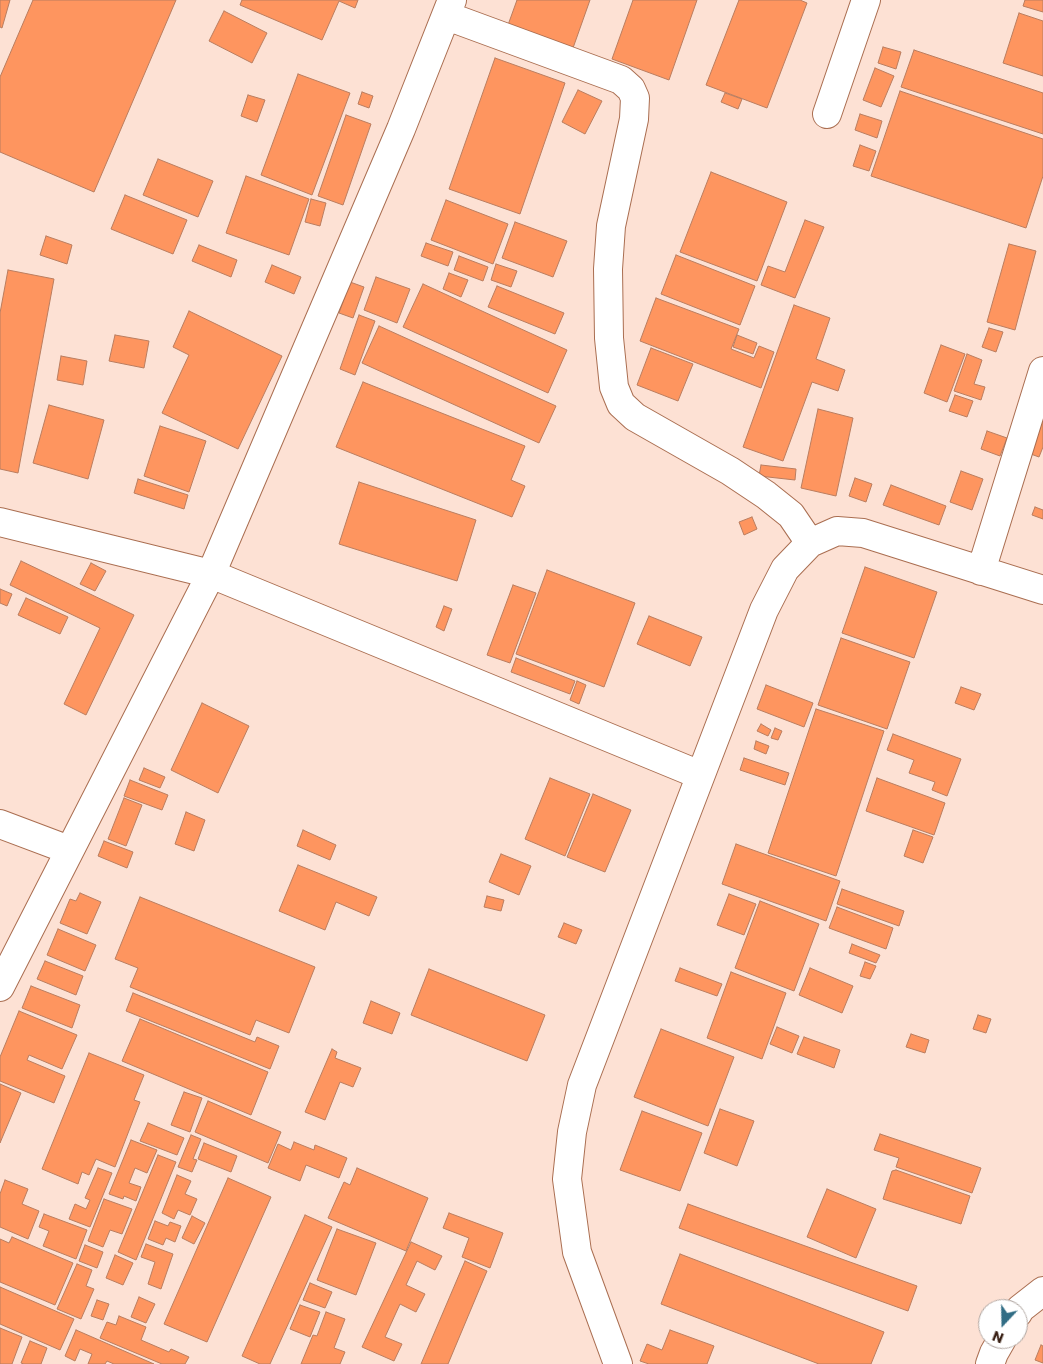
<!DOCTYPE html>
<html>
<head>
<meta charset="utf-8">
<style>
  body { margin:0 }
  #map { position:relative; width:1043px; height:1364px; overflow:hidden; background:#fde1d4; font-family:Poppins,sans-serif }
  canvas { display:block }
  .north { position:absolute; left:978px; top:1299px; width:50px; height:50px; box-sizing:border-box; background:#fff; border:1px solid #b0a6a1; border-radius:50%; rotate:201deg; font-size:14px; font-weight:700; line-height:20px; text-align:center; color:#392014 }
  .north::after { content:''; display:block; margin:auto; width:18px; height:22px; background:#316d85; clip-path:polygon(50% 0,100% 100%,50% 72%,0 100%) }
</style>
</head>
<body>
<div id="map">
<canvas width="1043" height="1364"></canvas>
<div class="north">N</div>
</div>
<script>
const g = document.querySelector('canvas').getContext('2d');
g.lineJoin = 'round';
function paint(path, color) { g.fillStyle = color; g.fill(path, 'evenodd'); }
const toPath = rows => new Path2D(rows.map(r => 'M' + r).join(''));
function trace(path, color, width, dash) { g.strokeStyle = color; g.lineWidth = width; g.lineCap = dash ? 'butt' : 'round'; g.setLineDash(dash || []); g.stroke(path); }
const building = toPath([
  [0,0,10,0,2,28,0,27,0,0],
  [33,0,176,0,94,192,0,152,0,77,33,0],
  [242,0,358,0,355,8,339,1,322,40,240,5,242,0],
  [517,0,590,0,573,48,508,25,517,0],
  [633,0,697,0,669,80,612,59,633,0],
  [739,0,800,0,807,3,767,108,706,85,739,0],
  [1025,0,1043,0,1043,12,1023,6,1025,0],
  [224,11,267,33,252,63,209,41,224,11],
  [1019,13,1043,21,1043,76,1003,63,1019,13],
  [883,47,901,52,896,69,878,63,883,47],
  [914,50,1043,93,1043,134,901,87,914,50],
  [495,58,565,83,520,214,449,189,495,58],
  [875,68,894,76,881,107,863,100,875,68],
  [298,74,350,93,312,195,261,175,298,74],
  [578,90,602,101,585,134,562,122,578,90],
  [900,91,1043,139,1043,176,1026,228,871,176,900,91],
  [362,92,373,96,369,108,358,104,362,92],
  [725,93,742,99,738,109,721,102,725,93],
  [248,95,265,100,257,122,241,116,248,95],
  [860,114,882,121,877,138,855,130,860,114],
  [346,115,371,124,343,205,318,196,346,115],
  [860,145,876,151,869,171,853,166,860,145],
  [158,159,213,181,198,217,143,195,158,159],
  [711,172,787,202,757,281,680,252,711,172],
  [246,176,309,199,289,255,226,233,246,176],
  [125,195,187,220,173,254,111,229,125,195],
  [311,199,326,203,320,226,305,222,311,199],
  [446,200,508,224,493,264,431,240,446,200],
  [805,220,824,227,795,298,761,285,768,266,785,272,805,220],
  [515,222,567,241,553,277,502,258,515,222],
  [46,236,72,245,67,264,40,255,46,236],
  [426,243,453,252,448,266,421,256,426,243],
  [1009,244,1036,251,1015,330,987,322,1009,244],
  [199,245,237,260,231,277,192,261,199,245],
  [676,255,755,286,740,325,661,294,676,255],
  [459,256,488,267,483,281,454,270,459,256],
  [496,264,517,271,511,287,491,280,496,264],
  [272,265,301,277,294,294,265,282,272,265],
  [8,270,54,279,18,473,0,469,0,313,8,270],
  [449,273,468,280,461,297,443,289,449,273],
  [376,277,410,289,397,323,364,310,376,277],
  [350,282,364,287,353,318,339,313,350,282],
  [423,284,567,350,548,393,403,327,423,284],
  [497,286,564,313,555,334,488,307,497,286],
  [656,298,739,329,731,349,754,358,759,346,774,352,761,388,640,341,656,298],
  [794,305,830,318,816,359,845,370,838,391,812,382,783,461,743,447,794,305],
  [189,311,282,356,238,449,162,413,189,355,173,347,189,311],
  [359,315,375,321,355,375,340,369,359,315],
  [379,326,556,406,539,443,362,363,379,326],
  [989,328,1003,332,996,352,982,347,989,328],
  [115,335,149,341,144,368,109,361,115,335],
  [737,335,757,343,753,354,733,347,737,335],
  [941,345,965,354,947,402,924,393,941,345],
  [651,348,693,364,678,401,637,385,651,348],
  [967,354,982,360,974,384,985,387,981,400,954,391,967,354],
  [61,356,87,361,83,385,57,380,61,356],
  [363,382,525,446,511,480,525,486,512,517,336,447,363,382],
  [955,395,973,401,967,417,949,411,955,395],
  [49,405,104,420,88,479,33,463,49,405],
  [818,409,853,418,836,496,801,488,818,409],
  [1043,414,1043,447,1039,457,1028,453,1043,414],
  [160,426,206,441,189,492,144,476,160,426],
  [987,431,1007,438,1000,456,981,449,987,431],
  [761,465,796,469,795,480,759,476,761,465],
  [961,471,983,479,972,510,950,502,961,471],
  [855,478,872,484,866,502,849,496,855,478],
  [138,479,188,495,184,509,134,493,138,479],
  [359,482,476,520,457,581,339,544,359,482],
  [891,485,946,506,939,525,883,505,891,485],
  [1035,507,1043,510,1043,519,1032,515,1035,507],
  [752,517,757,529,744,535,739,522,752,517],
  [21,561,134,615,86,715,64,704,100,628,10,585,21,561],
  [91,563,106,571,95,591,80,584,91,563],
  [865,567,937,592,914,658,842,633,865,567],
  [547,570,635,603,604,687,516,654,547,570],
  [513,585,536,593,510,663,487,655,513,585],
  [0,589,12,594,7,606,0,603,0,589],
  [26,598,68,617,60,634,18,615,26,598],
  [444,606,452,609,444,631,436,627,444,606],
  [649,616,702,637,690,666,637,644,649,616],
  [841,638,910,662,887,729,818,705,841,638],
  [516,658,575,681,570,694,511,672,516,658],
  [577,681,586,685,579,704,570,700,577,681],
  [766,685,813,703,804,727,757,709,766,685],
  [961,687,981,694,974,710,955,703,961,687],
  [202,703,249,726,218,793,171,770,202,703],
  [816,709,884,731,836,876,768,853,816,709],
  [761,724,771,730,768,736,757,731,761,724],
  [775,728,782,731,778,740,771,738,775,728],
  [893,734,961,759,947,796,932,790,935,782,909,773,914,760,887,750,893,734],
  [756,741,769,746,766,754,754,749,756,741],
  [744,758,789,773,785,785,740,770,744,758],
  [144,768,165,777,160,788,139,780,144,768],
  [550,778,590,794,565,856,525,839,550,778],
  [877,778,945,803,934,835,866,811,877,778],
  [130,780,168,795,162,810,124,796,130,780],
  [593,794,631,810,605,872,567,857,593,794],
  [124,798,142,805,126,846,108,839,124,798],
  [186,812,205,820,194,851,175,844,186,812],
  [303,830,336,845,330,860,297,846,303,830],
  [913,830,933,837,923,863,904,856,913,830],
  [104,841,133,852,127,868,98,856,104,841],
  [736,844,840,881,826,921,722,884,736,844],
  [501,854,531,866,519,895,489,882,501,854],
  [298,865,377,897,369,916,336,902,325,930,279,911,298,865],
  [842,889,904,911,899,926,837,904,842,889],
  [80,893,101,902,87,934,60,923,70,899,76,901,80,893],
  [729,894,756,904,744,935,717,925,729,894],
  [487,896,504,900,501,911,484,907,487,896],
  [140,897,315,967,289,1033,256,1020,250,1035,130,987,138,968,115,959,140,897],
  [760,901,819,924,794,991,735,968,760,901],
  [837,907,893,928,886,949,829,928,837,907],
  [564,923,582,930,576,944,558,937,564,923],
  [58,929,96,945,85,971,47,955,58,929],
  [852,944,880,955,876,963,849,953,852,944],
  [45,961,83,976,76,995,37,979,45,961],
  [865,962,876,966,870,979,860,976,865,962],
  [680,968,722,984,717,996,675,981,680,968],
  [810,968,853,986,842,1013,799,995,810,968],
  [429,969,545,1015,527,1061,411,1015,429,969],
  [731,972,786,993,762,1059,707,1038,731,972],
  [31,986,80,1005,72,1028,22,1008,31,986],
  [133,993,255,1042,257,1037,279,1046,270,1069,126,1011,133,993],
  [371,1001,400,1013,392,1034,363,1023,371,1001],
  [19,1011,77,1035,62,1069,29,1055,27,1060,65,1076,54,1103,0,1081,0,1057,19,1011],
  [978,1015,991,1019,986,1033,973,1029,978,1015],
  [140,1019,268,1072,251,1115,122,1061,140,1019],
  [777,1027,799,1036,792,1053,770,1044,777,1027],
  [661,1029,734,1057,708,1126,634,1097,661,1029],
  [911,1034,929,1040,925,1053,906,1047,911,1034],
  [804,1037,840,1050,834,1068,797,1054,804,1037],
  [332,1049,337,1052,335,1058,361,1068,353,1087,340,1082,325,1120,305,1112,332,1049],
  [89,1053,144,1075,134,1100,140,1102,115,1167,96,1159,89,1175,82,1172,78,1184,42,1169,89,1053],
  [0,1084,21,1093,0,1143,0,1084],
  [184,1092,202,1098,190,1132,171,1125,184,1092],
  [208,1101,281,1132,268,1163,195,1132,208,1101],
  [720,1109,754,1121,737,1166,704,1153,720,1109],
  [642,1111,702,1133,680,1191,620,1170,642,1111],
  [148,1123,184,1138,177,1155,140,1141,148,1123],
  [880,1134,981,1168,972,1193,896,1167,899,1158,874,1150,880,1134],
  [191,1135,201,1139,193,1159,197,1160,192,1172,178,1167,191,1135],
  [131,1140,157,1150,147,1173,135,1168,129,1183,141,1187,136,1201,124,1196,123,1199,109,1194,131,1140],
  [294,1142,314,1150,315,1145,347,1158,339,1178,306,1165,300,1181,268,1168,278,1144,291,1150,294,1142],
  [204,1143,237,1156,231,1172,198,1159,204,1143],
  [158,1155,176,1162,136,1260,118,1252,158,1155],
  [98,1168,112,1173,90,1227,69,1219,75,1204,86,1209,90,1200,85,1198,98,1168],
  [357,1168,428,1198,406,1251,328,1218,344,1182,350,1185,357,1168],
  [896,1170,970,1196,961,1224,883,1199,892,1171,896,1170],
  [177,1175,191,1181,185,1194,197,1199,190,1215,178,1210,174,1219,162,1213,177,1175],
  [228,1178,271,1197,207,1342,164,1324,228,1178],
  [5,1180,28,1189,22,1204,39,1211,28,1239,0,1227,0,1194,5,1180],
  [827,1189,876,1209,856,1258,807,1237,827,1189],
  [104,1199,132,1209,122,1234,110,1230,103,1247,88,1241,104,1199],
  [688,1204,917,1286,908,1311,679,1228,688,1204],
  [449,1213,503,1233,490,1268,462,1257,469,1238,443,1228,449,1213],
  [44,1214,87,1230,76,1259,43,1246,49,1231,39,1227,44,1214],
  [305,1215,332,1227,270,1364,260,1364,242,1356,305,1215],
  [192,1216,205,1223,194,1244,182,1238,192,1216],
  [155,1221,168,1226,170,1222,181,1226,175,1242,166,1238,163,1245,148,1239,155,1221],
  [337,1229,376,1243,356,1295,317,1280,337,1229],
  [12,1237,73,1263,55,1305,0,1282,0,1239,9,1243,12,1237],
  [411,1242,442,1256,435,1270,417,1261,406,1285,425,1294,416,1312,400,1304,385,1337,402,1344,394,1361,362,1347,411,1242],
  [146,1244,173,1254,161,1289,148,1284,155,1262,141,1257,146,1244],
  [85,1245,103,1252,97,1268,79,1261,85,1245],
  [680,1254,884,1332,871,1364,819,1364,661,1304,680,1254],
  [115,1255,133,1263,123,1285,106,1278,115,1255],
  [465,1261,487,1271,448,1364,421,1364,465,1261],
  [77,1264,92,1270,86,1286,94,1289,81,1319,57,1309,77,1264],
  [310,1283,332,1292,325,1308,303,1300,310,1283],
  [0,1287,74,1319,60,1350,0,1324,0,1287],
  [139,1297,155,1304,146,1323,131,1317,139,1297],
  [97,1300,109,1304,103,1320,91,1316,97,1300],
  [300,1305,320,1312,310,1337,290,1329,300,1305],
  [326,1312,345,1319,334,1348,345,1352,340,1364,301,1364,313,1335,317,1336,326,1312],
  [119,1316,146,1327,141,1340,169,1352,171,1349,189,1357,185,1364,162,1364,100,1338,107,1322,116,1325,119,1316],
  [0,1328,22,1337,12,1364,0,1364,0,1328],
  [76,1330,154,1364,114,1364,107,1361,105,1364,88,1364,92,1354,80,1349,75,1361,65,1356,76,1330],
  [670,1330,714,1346,707,1364,649,1364,640,1361,647,1344,662,1350,670,1330],
  [30,1341,47,1348,41,1364,24,1364,21,1363,30,1341],
  [1041,1345,1043,1346,1043,1363,1035,1360,1041,1345]
]);
paint(building, '#fe955f');
trace(building, '#ba7d5f', 1);
const street = toPath([
  [447,16,621,80,631,89,635,98,634,119,611,226,608,269,609,338,614,387,621,404,635,417,730,471,766,495,791,515,810,543],
  [827,114,866,0],
  [0,522,211,574,700,775],
  [981,571,1043,371],
  [0,824,69,850],
  [0,987,211,574,401,129,452,0],
  [1018,1313,1020,1309,1043,1291],
  [618,1364,577,1252,567,1179,572,1132,582,1085,764,610,785,569,810,543,837,531,863,533,1043,590],
  [990,1364,994,1353,1002,1339]
]);
trace(street, '#aa6e51', 30);
trace(street, '#fff', 28);
</script>
</body>
</html>
